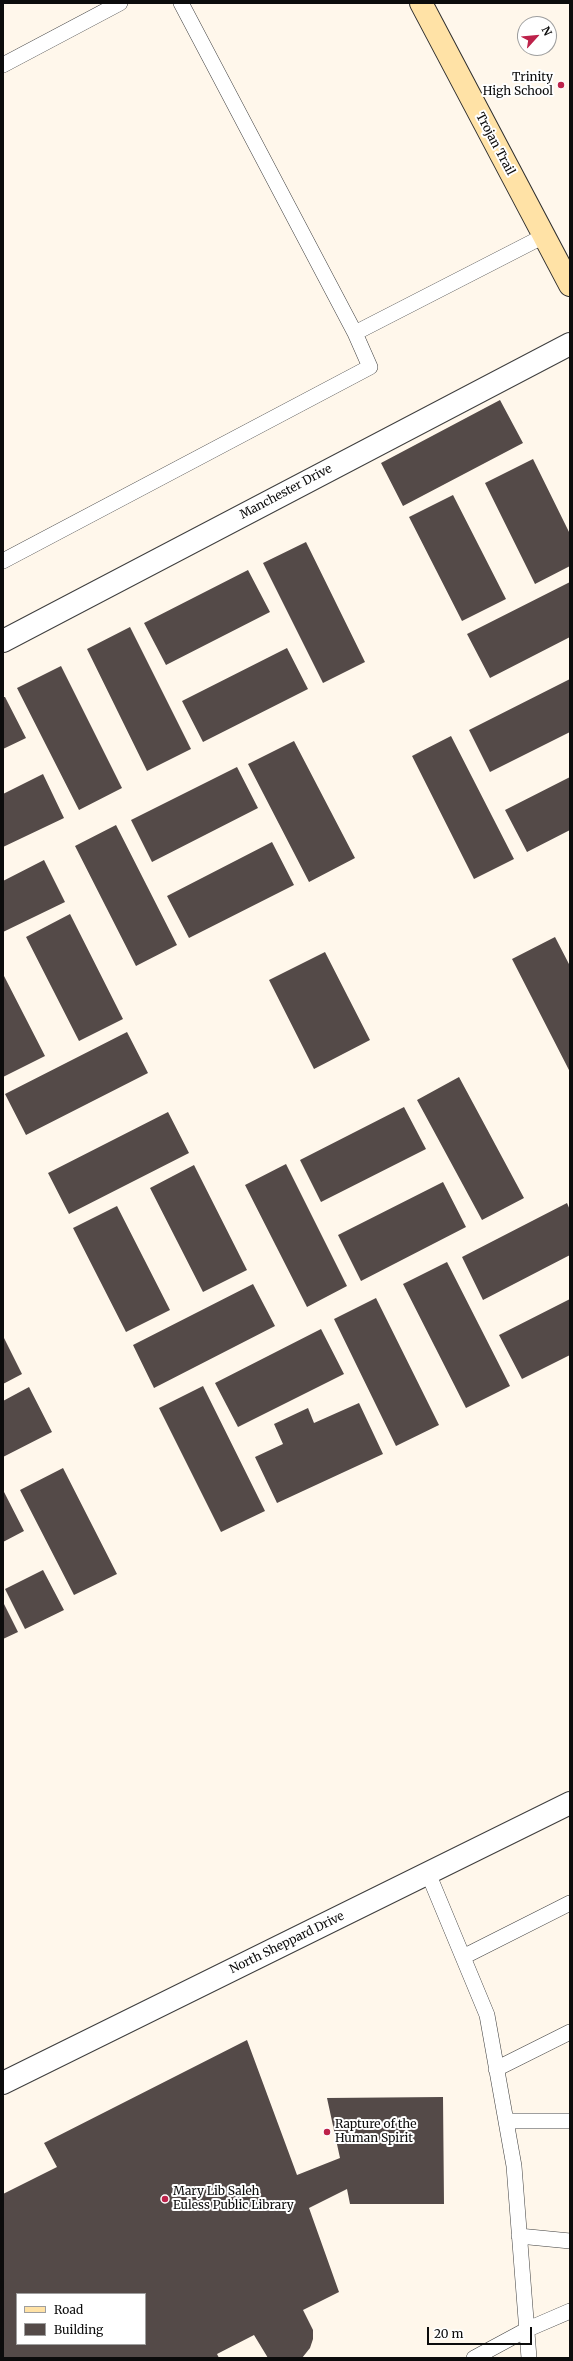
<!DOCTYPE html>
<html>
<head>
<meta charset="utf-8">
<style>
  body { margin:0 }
  #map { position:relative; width:573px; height:2361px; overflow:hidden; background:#fff7eb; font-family:Merriweather,serif }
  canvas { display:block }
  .frame { position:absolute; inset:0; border:4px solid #0c0c0c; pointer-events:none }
  .legend { position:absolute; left:16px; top:2293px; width:130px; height:52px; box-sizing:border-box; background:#fff; border:1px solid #9e9e9e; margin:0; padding:5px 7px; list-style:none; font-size:12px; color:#0c0c0c }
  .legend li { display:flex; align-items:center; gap:8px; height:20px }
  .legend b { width:20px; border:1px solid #9e9e9e }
  .north { position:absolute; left:517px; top:16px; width:40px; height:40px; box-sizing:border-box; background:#fff; border:1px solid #9e9e9e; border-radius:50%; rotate:63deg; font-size:11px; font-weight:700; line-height:16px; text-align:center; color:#0c0c0c }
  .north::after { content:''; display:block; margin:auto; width:14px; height:18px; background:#bd224a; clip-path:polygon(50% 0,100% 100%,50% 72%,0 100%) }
  .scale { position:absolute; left:427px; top:2327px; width:105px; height:18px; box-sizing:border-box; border:2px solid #0c0c0c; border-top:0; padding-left:5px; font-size:12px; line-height:14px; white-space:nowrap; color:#0c0c0c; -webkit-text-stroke:3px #fff; paint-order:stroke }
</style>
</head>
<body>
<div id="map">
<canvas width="573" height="2361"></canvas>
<div class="frame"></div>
<ul class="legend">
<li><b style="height:5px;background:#ffe2a6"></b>Road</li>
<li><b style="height:11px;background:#544a48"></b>Building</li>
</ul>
<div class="north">N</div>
<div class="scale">20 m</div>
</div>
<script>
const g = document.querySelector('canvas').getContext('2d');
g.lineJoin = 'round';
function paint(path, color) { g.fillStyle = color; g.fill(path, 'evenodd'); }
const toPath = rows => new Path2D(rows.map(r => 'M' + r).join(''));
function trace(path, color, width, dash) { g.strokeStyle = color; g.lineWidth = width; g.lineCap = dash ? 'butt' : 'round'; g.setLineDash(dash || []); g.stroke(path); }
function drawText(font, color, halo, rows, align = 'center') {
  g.font = font + ' Merriweather,serif'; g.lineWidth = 4; g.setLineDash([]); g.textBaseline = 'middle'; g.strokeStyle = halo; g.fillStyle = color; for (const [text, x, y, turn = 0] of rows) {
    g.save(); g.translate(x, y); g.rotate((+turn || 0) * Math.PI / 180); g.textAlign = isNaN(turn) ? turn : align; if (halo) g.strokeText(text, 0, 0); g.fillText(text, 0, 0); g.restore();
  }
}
paint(toPath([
  [500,400,523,443,403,506,381,463],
  [533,459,570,534,570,566,535,584,485,483],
  [453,495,506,599,462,621,409,517],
  [306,542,365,662,323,683,263,563],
  [248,570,270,612,166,665,144,623],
  [570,582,570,637,490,678,467,634],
  [130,627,191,749,147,771,87,649],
  [287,648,308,689,203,742,182,701],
  [61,666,122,788,79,810,17,688],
  [570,679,570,732,490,772,469,730],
  [3,697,5,697,26,738,3,749],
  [451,736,514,859,474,879,412,756],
  [294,741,355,858,309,882,248,764],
  [237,767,258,808,152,862,131,820],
  [43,774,64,818,3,847,3,794],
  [570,777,570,830,527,852,505,810],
  [116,825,177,945,136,966,75,846],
  [272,842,294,885,189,938,167,896],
  [44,860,65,902,3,932,3,881],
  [70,914,123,1019,79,1041,26,937],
  [555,937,570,966,570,1072,512,959],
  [325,952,370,1040,314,1069,269,980],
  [3,974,45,1056,3,1077],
  [127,1032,148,1073,26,1135,5,1094],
  [459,1077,524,1198,482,1220,417,1100],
  [404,1107,426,1149,321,1202,300,1160],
  [168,1112,189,1153,69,1214,48,1173],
  [286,1164,347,1286,307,1307,245,1185],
  [194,1165,247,1270,203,1292,150,1188],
  [443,1182,466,1227,361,1281,338,1235],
  [567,1203,570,1210,570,1255,483,1300,462,1257],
  [117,1206,170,1310,126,1332,73,1228],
  [447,1262,510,1386,466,1408,403,1284],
  [253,1284,275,1326,154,1388,133,1345],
  [376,1298,439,1425,396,1446,334,1319],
  [570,1299,570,1355,522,1379,499,1335],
  [321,1329,344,1374,238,1427,215,1383],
  [3,1336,22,1374,3,1384],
  [203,1386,265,1511,221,1532,159,1408],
  [29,1387,52,1432,3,1457,3,1401],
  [359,1403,383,1454,277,1503,255,1457,283,1444,274,1424,308,1408,314,1423],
  [63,1468,117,1574,74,1595,20,1490],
  [3,1490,24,1531,3,1542],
  [43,1570,64,1610,25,1629,5,1589],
  [3,1602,18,1632,3,1639],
  [247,2040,297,2175,340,2158,327,2098,443,2097,444,2204,350,2204,347,2189,309,2208,339,2292,303,2310,313,2330,313,2339,310,2348,302,2358,268,2358,254,2335,217,2354,219,2358,3,2358,3,2194,57,2167,44,2143],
  [17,2294,145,2294,145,2344,17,2344]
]), '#544a48');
const lane = toPath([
  [181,3,355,333,544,236],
  [3,65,120,3],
  [3,561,370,367,355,333],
  [428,1873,487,2015,514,2166,529,2358],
  [463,1957,570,1903],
  [496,2069,570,2032],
  [506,2121,570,2121],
  [519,2236,570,2241],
  [474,2358,526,2330,570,2311]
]);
const street = toPath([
  [3,641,570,344],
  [3,2083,570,1803]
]);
const secondary = toPath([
  [421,3,570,285]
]);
trace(lane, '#3f3f3f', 16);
trace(street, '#3f3f3f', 24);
trace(secondary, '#2e2e2e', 24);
trace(lane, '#fff', 15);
trace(street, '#fff', 22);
trace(secondary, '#ffe2a6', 22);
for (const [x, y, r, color] of [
  [561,85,4,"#bd224a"],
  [327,2132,4,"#bd224a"],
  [165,2199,4,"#bd224a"]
]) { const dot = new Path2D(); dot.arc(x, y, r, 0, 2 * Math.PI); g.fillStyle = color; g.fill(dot); trace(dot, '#fff', 1.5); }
drawText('12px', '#0c0c0c', '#fff', [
  ["Trinity",553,78,"right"],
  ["High School",553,92,"right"],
  ["Rapture of the",335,2125],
  ["Human Spirit",335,2139],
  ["Mary Lib Saleh",173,2192],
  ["Euless Public Library",173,2206]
], 'left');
drawText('12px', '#0c0c0c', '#fff', [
  ["Trojan Trail",495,144,62],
  ["Manchester Drive",286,492,-28],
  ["North Sheppard Drive",287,1943,-26]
]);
</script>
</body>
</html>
